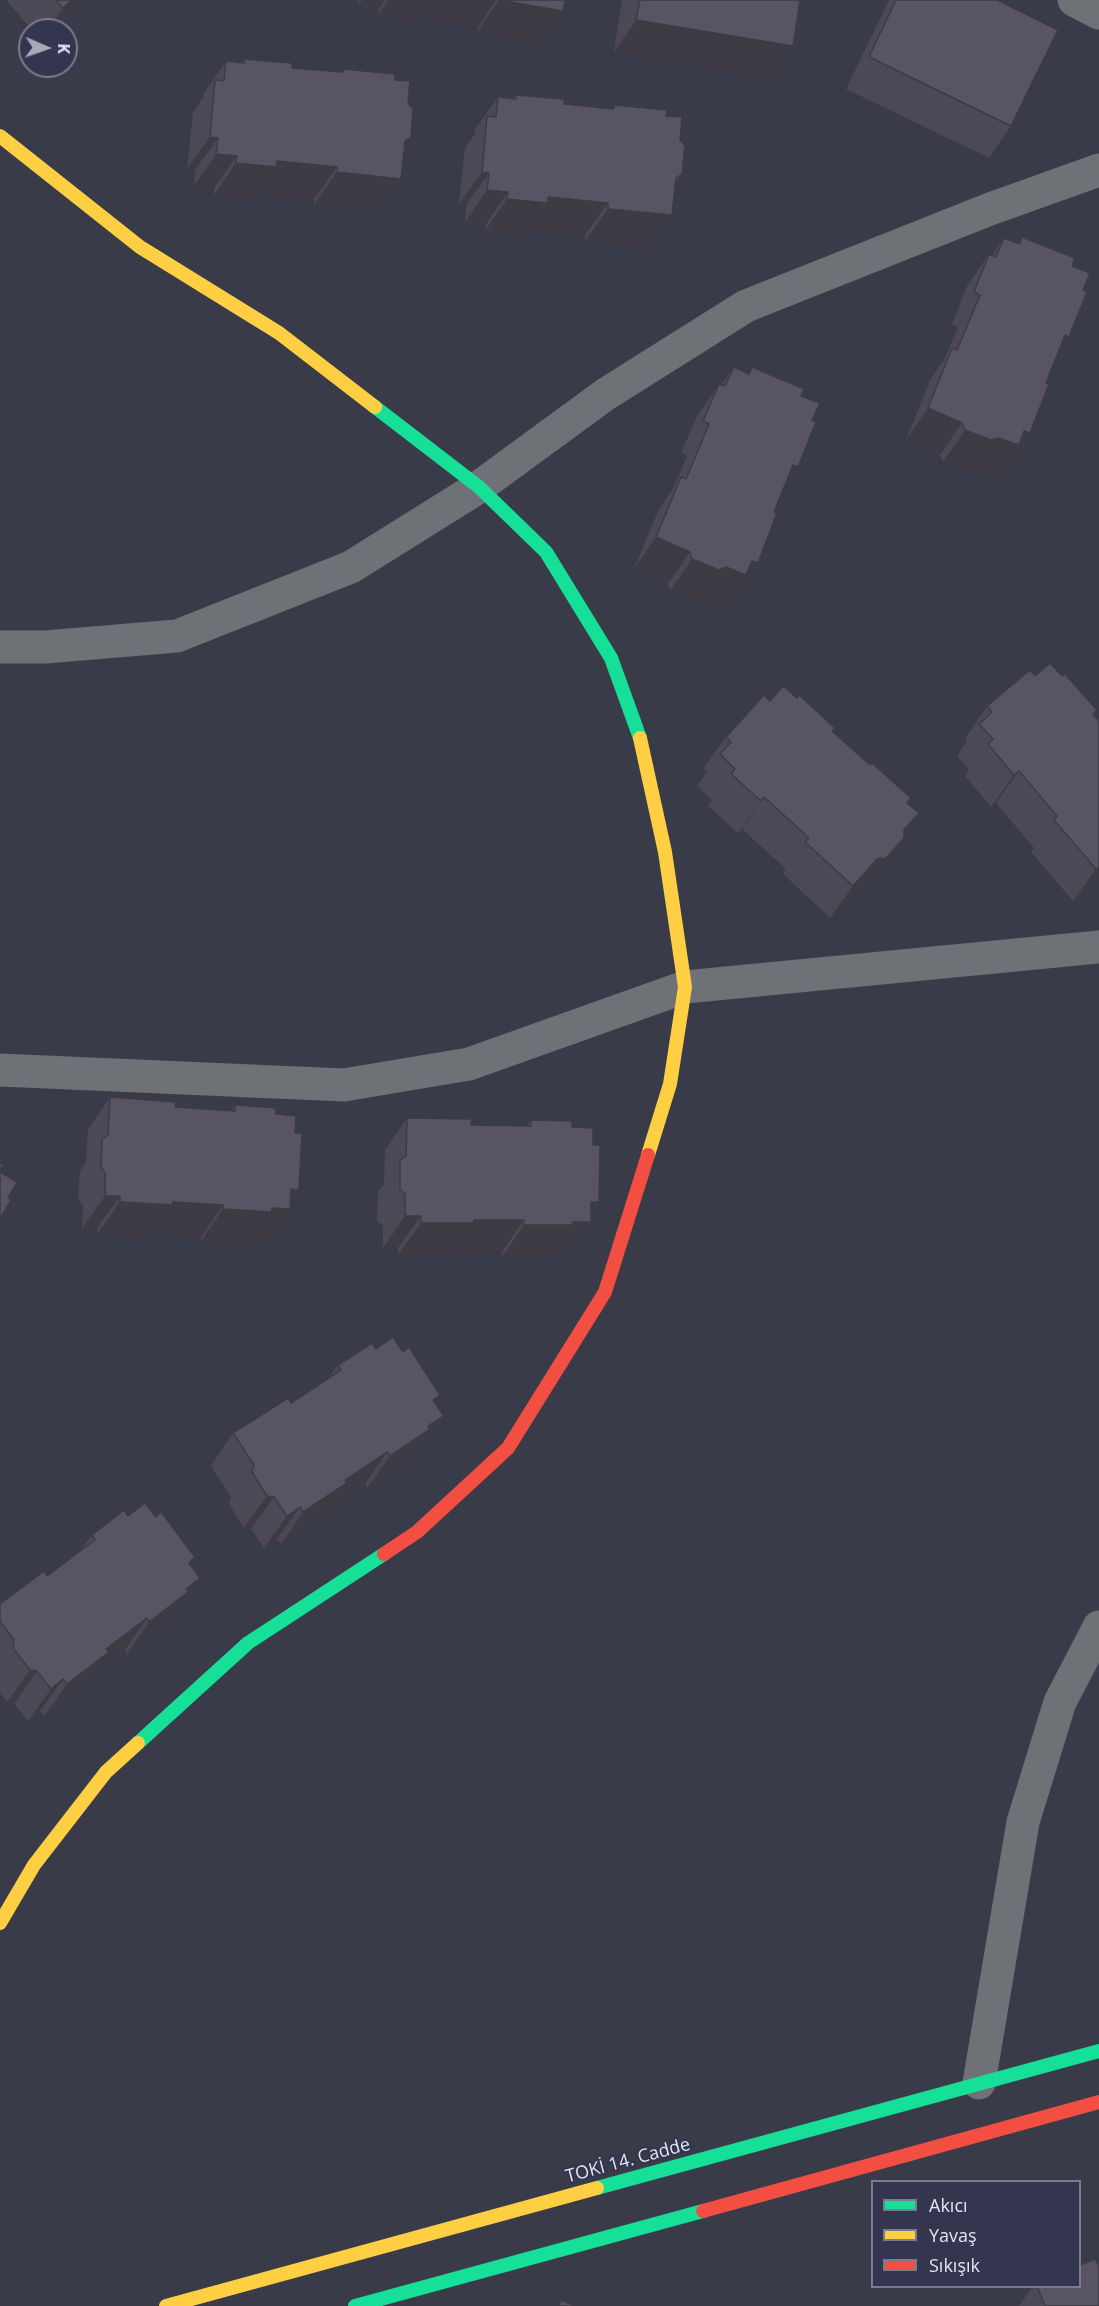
<!DOCTYPE html>
<html>
<head>
<meta charset="utf-8">
<style>
  body { margin:0 }
  #map { position:relative; width:1099px; height:2306px; overflow:hidden; background:#3a3b48; font-family:"Open Sans",sans-serif }
  canvas { display:block }
  .legend { position:absolute; left:871px; top:2180px; width:210px; height:108px; box-sizing:border-box; background:#34354e; border:2px solid #7a7b90; margin:0; padding:8px 10px; list-style:none; font-size:18px; color:#e3e4f4 }
  .legend li { display:flex; align-items:center; gap:12px; height:30px }
  .legend b { width:30px; border:2px solid #7a7b90 }
  .north { position:absolute; left:18px; top:18px; width:60px; height:60px; box-sizing:border-box; background:#34354e; border:2px solid #7a7b90; border-radius:50%; rotate:92deg; font-size:16px; font-weight:700; line-height:24px; text-align:center; color:#e3e4f4 }
  .north::after { content:''; display:block; margin:auto; width:21px; height:27px; background:#a8a9b8; clip-path:polygon(50% 0,100% 100%,50% 72%,0 100%) }
</style>
</head>
<body>
<div id="map">
<canvas width="1099" height="2306"></canvas>
<ul class="legend">
<li><b style="height:8px;background:#16e098"></b>Akıcı</li>
<li><b style="height:8px;background:#ffcf43"></b>Yavaş</li>
<li><b style="height:8px;background:#f24e42"></b>Sıkışık</li>
</ul>
<div class="north">K</div>
</div>
<script>
const g = document.querySelector('canvas').getContext('2d');
g.lineJoin = 'round';
const toPath = rows => new Path2D(rows.map(r => 'M' + r).join(''));
function trace(path, color, width, dash) { g.strokeStyle = color; g.lineWidth = width; g.lineCap = dash ? 'butt' : 'round'; g.setLineDash(dash || []); g.stroke(path); }
function paint(path, color) { g.fillStyle = color; g.fill(path, 'evenodd'); }
function drawText(font, color, halo, rows, align = 'center') {
  g.font = font + ' "Open Sans",sans-serif'; g.lineWidth = 4.5; g.setLineDash([]); g.textBaseline = 'middle'; g.strokeStyle = halo; g.fillStyle = color; for (const [text, x, y, turn = 0] of rows) {
    g.save(); g.translate(x, y); g.rotate((+turn || 0) * Math.PI / 180); g.textAlign = isNaN(turn) ? turn : align; if (halo) g.strokeText(text, 0, 0); g.fillText(text, 0, 0); g.restore();
  }
}
trace(toPath([
  [1074,0,1099,13],
  [0,647,45,647,177,636,351,567,479,487,606,394,746,306,990,209,1099,170],
  [0,1070,344,1085,469,1064,685,987,1099,947],
  [979,2083,1023,1822,1060,1702,1099,1627]
]), '#6e7176', 33);
trace(toPath([
  [375,407,479,487,546,552,611,658,640,738],
  [138,1743,248,1643,384,1554],
  [597,2188,1099,2051],
  [355,2306,703,2211]
]), '#16e098', 14);
trace(toPath([
  [0,136,140,247,279,333,375,407],
  [640,738,665,852,685,987,670,1084,648,1155],
  [0,1923,34,1865,106,1772,138,1743],
  [166,2306,597,2188]
]), '#ffcf43', 14);
trace(toPath([
  [384,1554,417,1532,508,1448,605,1292,648,1155],
  [703,2211,1099,2102]
]), '#f24e42', 14);
paint(toPath([
  [6,0,88,0,52,30,32,30],
  [359,0,565,0,540,43,477,32,478,27,422,17,418,22,377,16,379,9,358,5],
  [622,0,800,0,793,46,770,78,614,52],
  [889,0,997,0,1011,126,989,158,846,89],
  [244,59,292,68,341,72,343,69,395,80,404,147,401,179,379,211,314,204,314,199,258,194,254,199,214,195,214,188,194,186,195,170,187,169,193,112,203,98,204,93,226,61,242,62],
  [516,95,564,104,612,109,614,105,666,116,680,140,682,174,675,184,672,215,650,247,585,241,585,235,530,230,526,235,485,231,486,224,465,222,466,205,459,204,465,148,475,134,475,129,498,97,513,98],
  [1022,237,1072,266,1058,353,1008,465,1006,464,996,477,975,470,968,472,943,462,940,455,906,440,930,380,945,358,958,327,952,324,967,286,989,254,992,255,1004,238,1018,243],
  [734,367,748,373,752,367,801,396,785,485,736,595,733,594,724,607,703,599,696,602,670,591,668,584,634,569,659,509,673,489,687,456,681,453,697,416,719,384,721,385],
  [1035,676,1062,676,1097,710,1094,714,1099,721,1099,879,1073,901,1031,852,1034,848,996,803,991,807,965,776,969,770,957,756,967,741,965,739,987,706],
  [770,701,832,732,870,765,911,798,908,804,919,813,904,834,882,870,863,891,856,890,830,918,783,874,786,869,742,829,738,833,708,806,712,800,697,786,707,772,703,769,726,737],
  [110,1097,175,1107,231,1111,235,1105,276,1114,295,1133,299,1190,290,1203,268,1241,252,1240,249,1244,201,1241,201,1237,152,1234,150,1237,97,1234,97,1228,82,1228,83,1205,78,1199,80,1171,86,1163,88,1129],
  [407,1118,471,1125,527,1126,531,1120,572,1127,593,1145,599,1202,591,1214,568,1254,553,1254,550,1257,502,1257,502,1252,453,1252,451,1255,398,1255,398,1248,383,1248,383,1226,377,1221,378,1192,384,1184,385,1150],
  [376,1349,434,1402,444,1416,421,1448,414,1453,408,1461,367,1488,365,1484,330,1507,324,1515,281,1544,277,1539,264,1548,251,1529,244,1528,229,1504,231,1497,211,1466,233,1433,291,1403,328,1378,338,1365],
  [128,1516,190,1564,200,1578,178,1610,173,1614,166,1624,127,1654,125,1650,93,1674,86,1684,44,1716,40,1711,28,1721,14,1704,7,1702,0,1693,0,1604,47,1576,80,1551,92,1535],
  [1098,2264,1099,2306,1019,2306,1033,2286,1080,2286]
]), '#4d4855');
paint(toPath([
  [72,0,88,0,52,30,47,30,63,8],
  [362,0,385,0,379,9,358,5],
  [388,0,496,0,478,27,422,17,418,22,377,16],
  [499,0,563,11,540,43,477,32],
  [636,20,793,46,770,78,614,52],
  [210,137,218,138,195,170,187,169],
  [216,154,237,156,214,188,194,186],
  [277,161,337,167,314,199,258,194,254,199,214,195,236,163],
  [337,172,401,179,379,211,314,204],
  [482,172,489,173,466,205,459,204],
  [487,190,508,192,486,224,465,222],
  [548,197,608,203,585,235,530,230,526,235,485,231,507,199],
  [608,209,672,215,650,247,585,241],
  [1065,335,1069,337,1046,369],
  [928,408,962,423,940,455,906,440],
  [965,430,1024,431,1030,433,1008,465,1006,464,996,477,975,470,968,472,943,462],
  [793,465,798,467,776,499],
  [656,537,690,552,668,584,634,569],
  [692,559,752,561,758,563,736,595,733,594,724,607,703,599,696,602,670,591],
  [1019,771,996,803,991,807,1014,775],
  [764,797,742,829,738,833,761,801],
  [919,813,896,845,904,838,882,870,863,891,856,890,830,918,853,886,904,830],
  [1099,867,1099,879,1073,901,1096,869],
  [291,1189,299,1190,286,1209,290,1209,268,1241,252,1240,249,1244,201,1241,223,1209,272,1208],
  [105,1196,120,1196,97,1228,82,1228],
  [120,1202,173,1202,223,1205,201,1237,152,1234,150,1237,97,1234],
  [591,1202,599,1202,585,1222,591,1222,568,1254,553,1254,550,1257,502,1257,524,1225],
  [405,1216,421,1216,398,1248,383,1248],
  [474,1220,524,1220,502,1252,453,1252,451,1255,398,1255,421,1223],
  [444,1416,421,1448,414,1453,408,1461,367,1488,390,1456,428,1426],
  [387,1452,365,1484,330,1507,324,1515,281,1544,303,1512,345,1480],
  [267,1496,274,1497,251,1529,244,1528],
  [300,1507,277,1539,264,1548,287,1516],
  [200,1578,178,1610,173,1614,166,1624,127,1654,149,1622,186,1589],
  [147,1618,125,1650,93,1674,86,1684,44,1716,67,1684,106,1649],
  [30,1670,37,1671,14,1704,7,1702],
  [63,1679,40,1711,28,1721,51,1689]
]), '#3e3b45');
const building = toPath([
  [56,0,72,0,63,8,56,0],
  [499,0,565,0,563,11,499,0],
  [640,0,800,0,793,46,636,20,640,0],
  [896,0,997,0,1058,30,1011,126,869,57,896,0],
  [244,59,292,63,292,68,343,72,343,69,395,74,395,80,410,81,408,103,413,109,411,137,405,141,401,179,337,172,337,167,277,161,276,167,236,163,237,156,216,154,218,138,210,137,215,80,224,81,226,61,244,63,244,59],
  [516,95,564,99,564,104,614,109,614,105,667,110,666,116,682,117,680,140,685,146,682,174,676,178,672,215,608,209,608,203,548,197,548,203,507,199,508,192,487,190,489,173,482,172,487,116,496,117,498,97,516,99,516,95],
  [1022,237,1075,258,1072,266,1090,273,1083,290,1087,292,1069,337,1065,335,1046,383,1049,384,1030,433,1024,431,1019,445,998,438,991,440,965,430,962,423,928,408,952,348,957,350,980,295,974,292,989,254,996,257,1004,238,1020,244,1022,237],
  [734,367,749,374,752,367,804,389,801,396,820,403,812,420,816,422,798,467,793,465,774,512,777,513,758,563,752,561,746,575,726,567,719,570,692,559,690,552,656,537,681,477,686,479,709,424,703,421,719,384,725,386,734,367],
  [1050,663,1062,676,1065,674,1097,710,1093,714,1099,721,1099,867,1096,869,1054,820,1057,816,1019,771,1014,775,988,744,993,739,979,724,992,712,987,706,1030,670,1035,676,1050,663],
  [783,686,797,698,799,695,835,728,832,731,870,765,872,763,911,798,907,803,919,813,904,830,904,838,885,859,878,858,853,886,805,842,809,838,764,797,761,801,731,774,735,769,720,754,731,742,726,737,764,695,770,701,783,686],
  [110,1097,176,1102,175,1107,235,1111,235,1105,276,1108,276,1114,296,1116,295,1133,302,1133,299,1190,291,1189,290,1209,272,1208,272,1212,223,1209,223,1205,173,1202,173,1205,120,1202,120,1196,105,1196,105,1173,101,1167,102,1139,108,1135,110,1097],
  [407,1118,472,1119,471,1125,531,1126,531,1120,572,1121,572,1127,593,1128,593,1145,600,1145,599,1202,591,1202,591,1222,572,1222,573,1225,524,1225,524,1220,474,1220,474,1223,421,1223,421,1216,405,1216,405,1194,400,1189,400,1160,406,1156,407,1118],
  [0,1162,4,1165,0,1171,0,1162],
  [0,1172,17,1182,8,1198,11,1200,0,1219,0,1172],
  [393,1337,403,1352,409,1347,440,1395,433,1400,444,1416,428,1426,430,1429,390,1456,387,1452,345,1480,347,1483,303,1512,300,1507,287,1516,274,1497,267,1496,252,1472,254,1465,233,1433,288,1398,291,1403,341,1370,338,1365,372,1343,376,1349,393,1337],
  [145,1503,156,1517,161,1512,195,1557,189,1563,200,1578,186,1589,188,1592,149,1622,147,1618,106,1649,109,1652,67,1684,63,1679,51,1689,37,1671,30,1670,13,1648,14,1640,0,1621,0,1604,44,1571,47,1576,95,1540,92,1535,124,1510,128,1516,145,1503],
  [1095,2259,1098,2264,1099,2263,1099,2306,1045,2306,1037,2286,1080,2286,1080,2265,1095,2259],
  [561,2300,576,2306,559,2306,561,2300]
]);
paint(building, '#595463');
trace(building, '#3e3b45', 1.5);
drawText('18px', '#e3e4f4', '#34354e', [
  ["TOKİ 14. Cadde",628,2161,-15]
]);
</script>
</body>
</html>
